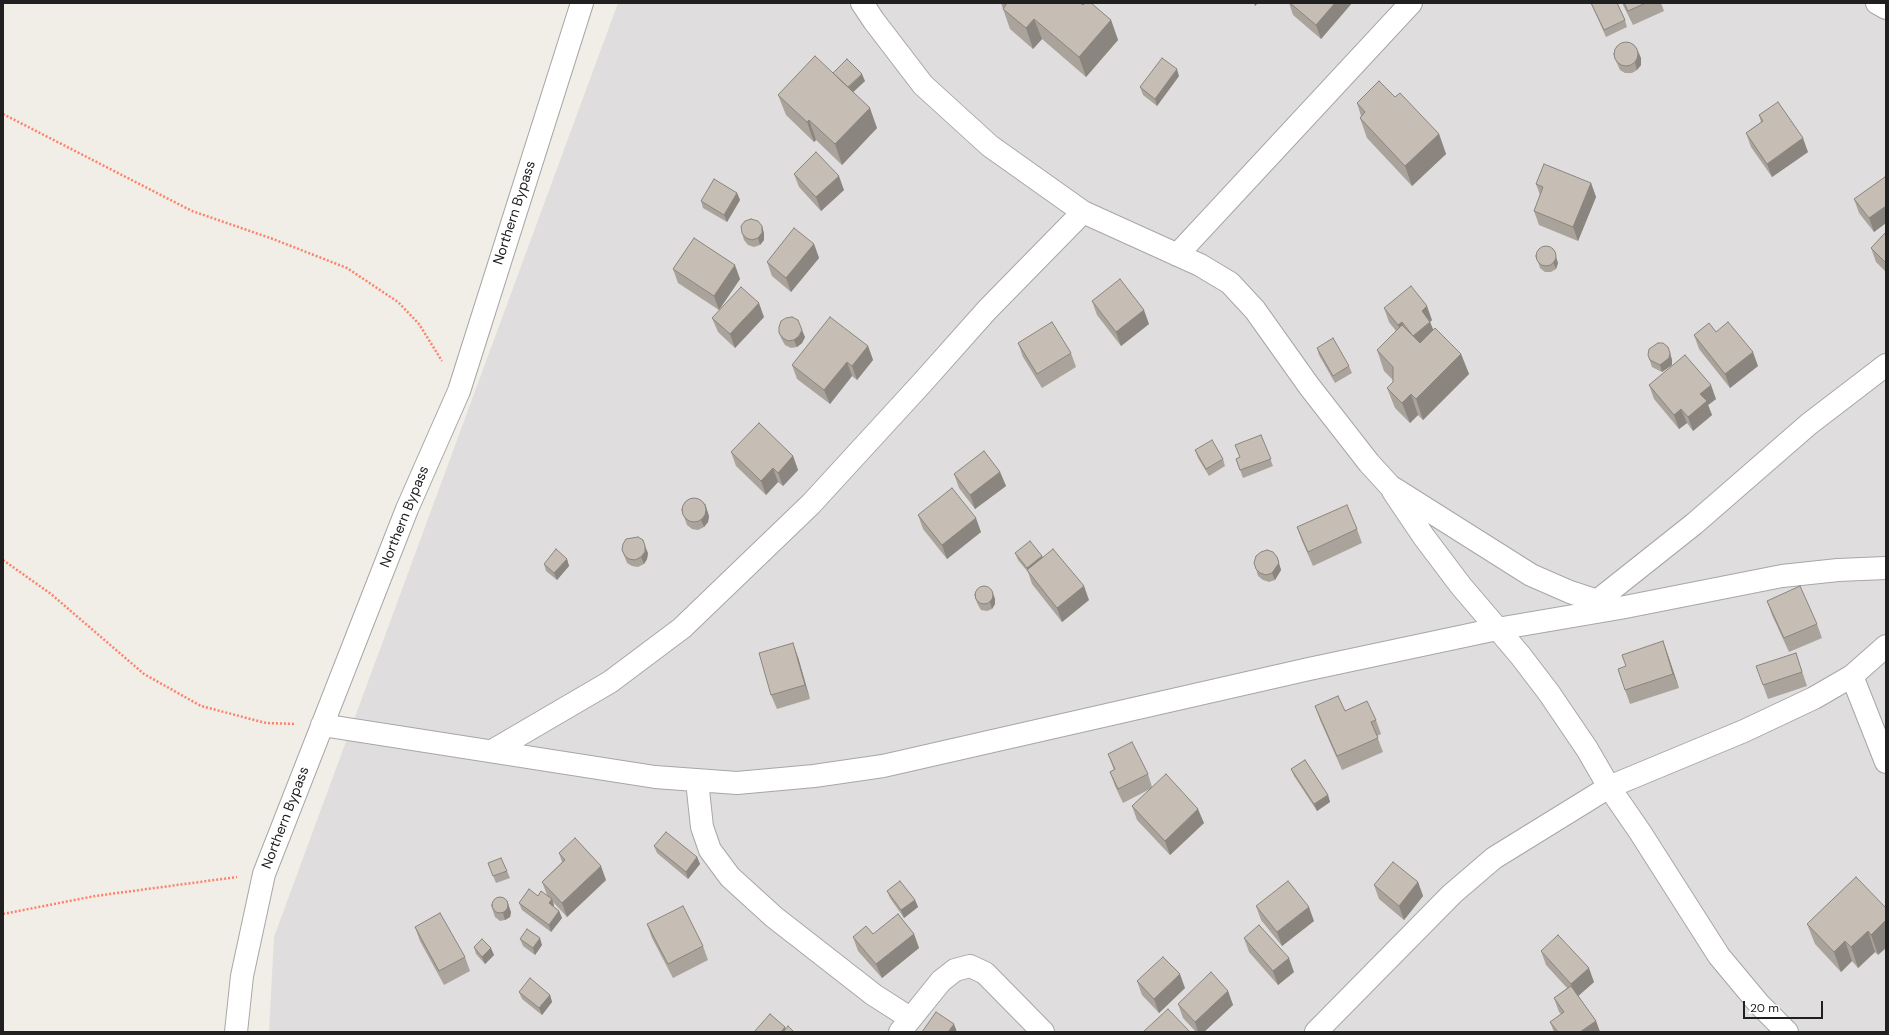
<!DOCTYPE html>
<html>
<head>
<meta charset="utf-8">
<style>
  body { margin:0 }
  #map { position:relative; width:1889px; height:1035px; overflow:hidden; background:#f1eee7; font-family:"DM Sans",sans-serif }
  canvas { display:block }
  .frame { position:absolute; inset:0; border:4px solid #202020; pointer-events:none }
  .scale { position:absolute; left:1743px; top:1001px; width:80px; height:18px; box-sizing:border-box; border:2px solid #202020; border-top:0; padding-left:5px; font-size:12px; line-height:14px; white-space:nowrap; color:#202020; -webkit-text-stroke:3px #fff; paint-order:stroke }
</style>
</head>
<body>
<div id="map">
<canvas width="1889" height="1035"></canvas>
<div class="frame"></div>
<div class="scale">20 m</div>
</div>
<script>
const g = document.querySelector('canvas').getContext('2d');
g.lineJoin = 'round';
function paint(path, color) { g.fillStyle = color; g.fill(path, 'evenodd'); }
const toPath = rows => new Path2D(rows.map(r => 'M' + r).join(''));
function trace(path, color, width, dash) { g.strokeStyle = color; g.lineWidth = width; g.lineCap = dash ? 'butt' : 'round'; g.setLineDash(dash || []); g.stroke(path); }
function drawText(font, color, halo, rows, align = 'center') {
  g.font = font + ' "DM Sans",sans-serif'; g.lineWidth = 3; g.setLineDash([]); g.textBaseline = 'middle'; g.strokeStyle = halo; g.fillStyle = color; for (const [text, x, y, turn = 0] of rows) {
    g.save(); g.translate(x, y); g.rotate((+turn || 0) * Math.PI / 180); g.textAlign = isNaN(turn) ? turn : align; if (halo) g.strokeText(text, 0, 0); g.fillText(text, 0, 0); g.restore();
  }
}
paint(toPath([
  [618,3,1886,3,1886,1032,269,1032,274,937]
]), '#dfdddd');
const street = toPath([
  [862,3,874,21,923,85,990,146,1083,212,1200,265,1230,283,1255,310,1309,386,1369,463,1390,486,1531,575,1570,592,1616,607],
  [1877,3,1886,8],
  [1177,255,1411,3],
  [1393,491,1424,537,1461,586,1520,655,1549,693,1587,749,1609,787,1640,832,1719,956,1759,1004,1787,1032],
  [1597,601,1694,524,1809,424,1886,365],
  [1852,676,1886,762],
  [322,725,655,777,737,783,814,776,883,766,1309,669,1497,629,1620,608,1782,576,1838,570,1886,568],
  [492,751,610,682,682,628,811,504,922,383,987,310,1083,212],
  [697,781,702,827,710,850,730,877,774,917,874,995,910,1018],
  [236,1032,242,976,264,874,407,509,459,391,582,3],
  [900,1032,941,981,955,970,970,966,985,973,1043,1032],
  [1316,1032,1452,894,1494,858,1609,787,1744,731,1814,698,1852,676,1886,646]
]);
trace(street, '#a7a7a7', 24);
trace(toPath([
  [3,114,192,211,273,239,347,268,398,302,419,324,442,361],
  [3,560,51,594,144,674,201,706,266,723,296,724],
  [3,914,95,896,237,877]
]), '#ff816a', 2.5, [2, 2]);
trace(street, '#fff', 22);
paint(toPath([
  [1001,3,1080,3,1083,5,1111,20,1118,40,1086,77,1042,39,1033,49,1010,29],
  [1289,3,1352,3,1321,39,1293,15],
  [1591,3,1617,3,1625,20,1627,27,1606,37],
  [1622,3,1661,3,1664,11,1633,25],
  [1614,57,1641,58,1641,65,1637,70,1632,73,1625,73,1620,70],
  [833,73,865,81,853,92,877,128,842,165,816,140,814,142,786,115,778,95],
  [1179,76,1157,106,1143,95,1140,87],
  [1395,97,1439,134,1446,154,1412,186,1367,138,1360,118,1361,116,1357,103],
  [1759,115,1808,152,1772,177,1751,147,1746,133,1761,122],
  [794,174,844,190,821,211,799,187],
  [1886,179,1886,223,1874,232,1859,213,1854,199],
  [1591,183,1596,197,1578,241,1539,225,1534,211,1540,195,1536,184],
  [737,193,740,200,727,222,703,208,701,201],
  [1886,232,1886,272,1876,262,1871,248],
  [742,233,764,233,764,240,760,245,754,247,748,245,744,240],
  [814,244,819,258,791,292,772,276,767,262],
  [1536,255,1558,263,1556,269,1551,272,1545,272,1540,268],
  [673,269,740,279,719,310,678,283],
  [1092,301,1149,324,1121,346,1097,315],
  [1384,308,1432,320,1430,322,1433,330,1461,354,1469,374,1423,420,1418,415,1410,423,1395,408,1387,388,1393,382,1393,380,1384,371,1377,350,1396,331,1389,322],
  [764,317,735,348,718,332,712,318],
  [1716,332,1758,366,1730,388,1699,349,1694,335],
  [779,333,805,337,802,343,797,347,791,348,785,345,782,340],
  [1018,343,1071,353,1076,367,1042,388,1023,357],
  [868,346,873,360,857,380,852,376,830,404,797,379,792,365],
  [1317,348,1349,366,1352,373,1335,383,1319,355],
  [1670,353,1672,360,1672,365,1662,372,1652,367,1648,355],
  [1649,385,1716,399,1708,405,1712,415,1693,431,1687,423,1679,429,1654,399],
  [1261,435,1273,466,1243,478,1236,459,1240,457],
  [1195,450,1223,459,1225,466,1209,476,1198,458],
  [731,452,793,456,798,470,783,486,778,482,766,495,736,466],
  [1000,472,1006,486,975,509,959,488,954,474],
  [682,511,709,516,708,522,704,527,698,530,692,529,687,525],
  [918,515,981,532,947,559,923,529],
  [1297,527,1357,529,1362,543,1313,566,1302,541],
  [622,550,648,553,647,559,644,564,638,567,632,566,627,563],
  [1015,553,1043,557,1089,600,1062,622,1032,584,1028,572,1018,560],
  [1277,557,1281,570,1275,580,1269,582,1263,580,1258,576,1256,569],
  [567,559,569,566,557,580,546,571,544,564],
  [992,591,995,599,995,604,992,609,987,611,981,610,978,605,975,598],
  [1767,601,1817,624,1822,638,1789,652,1772,615],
  [1663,641,1679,688,1630,704,1625,690,1626,666],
  [1796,653,1807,686,1768,699,1763,685],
  [798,657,810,699,777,709,771,695],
  [1315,706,1345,711,1376,720,1381,734,1377,736,1383,752,1342,770,1320,720],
  [1108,754,1148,774,1152,787,1204,823,1170,855,1137,820,1132,806,1150,789,1123,803,1115,786,1110,772,1114,770],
  [1291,769,1328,795,1330,802,1317,811,1294,776],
  [654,846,697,857,700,864,688,879,657,853],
  [559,853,606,880,567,917,553,902,554,906,554,907,559,911,562,918,551,932,522,910,519,903,547,895,542,882,562,862],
  [488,863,507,871,510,878,496,883],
  [1856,877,1878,955,1875,952,1858,968,1852,961,1841,972,1815,944,1807,924],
  [1418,882,1423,896,1404,920,1379,899,1374,885],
  [887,891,915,900,918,907,904,918,890,898],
  [491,905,511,912,510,917,505,920,500,921,495,917],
  [1256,906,1314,921,1282,946,1261,920],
  [647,924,703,946,708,960,673,978,652,938],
  [415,927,465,957,470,971,444,985,420,941],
  [873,934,914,934,919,948,882,978,858,951,853,937],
  [1244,938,1294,972,1278,985,1249,952],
  [520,939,542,945,535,955,523,946],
  [474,947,494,955,485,964,476,954],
  [1541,951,1594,982,1578,996,1596,1021,1600,1032,1554,1032,1550,1022,1561,1014,1559,1012,1554,998,1567,988,1546,965],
  [1137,981,1185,988,1159,1013,1142,995],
  [1228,991,1233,1005,1204,1032,1196,1032,1183,1018,1178,1004],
  [519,992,550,995,552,1002,542,1015,522,999]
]), '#aaa39c');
paint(toPath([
  [1254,3,1258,3,1255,6],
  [1335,3,1352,3,1321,39,1316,25],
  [1034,19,1042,39,1033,49,1026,28],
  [1111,20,1118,40,1086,77,1079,57],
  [1638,51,1641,58,1641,65,1637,70,1635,63],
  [1177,69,1179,76,1157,106,1155,99],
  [862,74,865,81,850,95,848,88],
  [870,108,877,128,842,165,835,144],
  [809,120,816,140,814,142,807,122],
  [1439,134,1446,154,1412,186,1405,166],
  [1803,138,1808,152,1772,177,1767,164],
  [839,176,844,190,821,211,816,197],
  [1591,183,1596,197,1578,241,1573,227],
  [737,193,740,200,727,222,724,215],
  [1886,206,1886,223,1874,232,1869,218],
  [762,226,764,233,764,240,760,245,758,238],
  [814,244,819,258,791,292,786,278],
  [1554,250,1558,263,1556,269,1553,262],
  [735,265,740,279,719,310,714,296],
  [759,303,764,317,735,348,730,334],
  [1427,306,1432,320,1427,325,1422,311],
  [1144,310,1149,324,1121,346,1116,332],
  [1402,322,1407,336,1403,339,1398,325],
  [1430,322,1436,336,1418,350,1413,336],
  [802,330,805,337,802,343,797,347,794,340],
  [868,346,873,360,857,380,852,366],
  [1753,352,1758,366,1730,388,1725,374],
  [1670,353,1672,360,1672,365,1662,372,1660,365],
  [1461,354,1469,374,1423,420,1416,399],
  [847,362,852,376,830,404,824,390],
  [1711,385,1716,399,1708,405,1712,415,1693,431,1688,417,1700,394],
  [1411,394,1418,415,1410,423,1402,403],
  [1681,409,1687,423,1679,429,1674,415],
  [793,456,798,470,783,486,778,473],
  [773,468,778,482,766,495,761,481],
  [1000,472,1006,486,975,509,970,495],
  [705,503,709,516,708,522,704,527,701,520],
  [976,518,981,532,947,559,942,545],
  [645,546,648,553,647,559,644,564,641,557],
  [1042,556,1045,563,1029,573,1027,568],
  [1277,557,1281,570,1275,580,1272,573],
  [567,559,569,566,557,580,554,573],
  [1084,586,1089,600,1062,622,1057,608],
  [992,591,995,599,995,604,992,609,990,602],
  [1663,641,1668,655,1679,688,1673,674],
  [793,643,798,657,810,699,805,685],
  [1328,795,1330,802,1317,811,1314,804],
  [1198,809,1204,823,1170,855,1165,841],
  [697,857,700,864,688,879,686,872],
  [601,866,606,880,567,917,562,903],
  [1418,882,1423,896,1404,920,1399,906],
  [552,899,554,906,551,910,549,903],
  [507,900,511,912,510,917,505,920,503,913],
  [915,900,918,907,904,918,901,910],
  [1309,907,1314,921,1282,946,1277,932],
  [559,911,562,918,551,932,549,925],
  [1886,920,1886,948,1878,955,1871,935],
  [1868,931,1875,952,1858,968,1851,947],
  [914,934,919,948,882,978,876,964],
  [540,938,542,945,535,955,533,948],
  [1845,941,1852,961,1841,972,1834,952],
  [491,948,494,955,485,964,482,957],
  [1289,958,1294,972,1278,985,1273,971],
  [1589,968,1594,982,1576,998,1571,984],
  [1180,974,1185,988,1159,1013,1154,999],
  [1228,991,1233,1005,1204,1032,1198,1032,1195,1022],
  [550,995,552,1002,542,1015,539,1008],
  [1596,1021,1600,1032,1580,1032],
  [954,1024,957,1032,948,1032],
  [785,1027,787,1032,781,1032]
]), '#8b857f');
const building = toPath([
  [1007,3,1080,3,1083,5,1085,3,1091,3,1111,20,1079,57,1034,19,1026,28,1003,9,1007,3],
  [1290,3,1335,3,1316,25,1290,3],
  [1591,3,1617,3,1625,20,1604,30,1591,3],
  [1624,3,1646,3,1628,11,1624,3],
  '1614 54a12 12 0 1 1 24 0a12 12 0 1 1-24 0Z',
  [815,56,870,108,835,144,809,120,807,122,778,95,815,56],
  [1162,58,1177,69,1155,99,1140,87,1162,58],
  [847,59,862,74,848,87,833,73,847,59],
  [1379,81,1395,97,1400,93,1439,134,1405,166,1360,118,1365,112,1357,103,1379,81],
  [1778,102,1803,138,1767,164,1746,133,1763,121,1759,115,1778,102],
  [816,152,839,176,816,197,794,174,816,152],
  [1544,164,1591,183,1573,227,1534,211,1543,187,1536,184,1544,164],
  [1885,177,1886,179,1886,206,1869,218,1854,199,1885,177],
  [714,179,737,193,724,215,701,201,714,179],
  [751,219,758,221,762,226,762,233,758,238,752,240,746,238,742,233,741,226,745,221,751,219],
  [794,228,814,244,786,278,767,262,794,228],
  [1886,232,1886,263,1871,248,1886,232],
  [694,238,735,265,714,296,673,269,694,238],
  '1536 256a10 10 0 1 1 20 0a10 10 0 1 1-20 0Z',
  [1120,279,1144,310,1116,332,1092,301,1120,279],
  [1411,286,1427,306,1422,311,1430,322,1413,336,1402,322,1398,325,1384,308,1411,286],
  [741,287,759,303,730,334,712,318,741,287],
  [792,317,798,320,802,330,799,336,794,340,788,341,783,338,779,333,779,327,781,321,786,318,792,317],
  [830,317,868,346,852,366,847,362,824,390,792,365,830,317],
  [1052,322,1071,353,1037,374,1018,343,1052,322],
  [1728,322,1753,352,1725,374,1694,335,1709,323,1716,332,1728,322],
  [1402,325,1420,343,1435,328,1461,354,1416,399,1411,394,1402,403,1387,388,1393,382,1393,367,1377,350,1402,325],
  [1333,338,1349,366,1333,376,1317,348,1333,338],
  [1658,343,1663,343,1668,347,1670,353,1669,358,1660,365,1650,360,1648,355,1649,349,1658,343],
  [1685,355,1711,385,1700,394,1707,401,1688,417,1681,409,1674,415,1649,385,1685,355],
  [759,423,793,456,778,473,773,468,761,481,731,452,759,423],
  [1261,435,1271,459,1240,470,1236,459,1240,457,1235,445,1261,435],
  [1212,440,1223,459,1206,469,1195,450,1212,440],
  [984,451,1000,472,970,495,954,474,984,451],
  [952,488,976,518,942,545,918,515,952,488],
  '682 510a12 12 0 1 1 24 0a12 12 0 1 1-24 0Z',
  [1347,505,1357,529,1308,552,1297,527,1347,505],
  [638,537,643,540,645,546,645,552,641,557,635,560,629,559,625,556,622,550,623,544,626,539,638,537],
  [1030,541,1042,556,1027,568,1015,553,1030,541],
  [556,549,567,559,554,573,544,564,556,549],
  [1053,549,1084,586,1057,608,1027,570,1053,549],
  [1267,550,1273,552,1277,557,1279,563,1272,573,1266,575,1260,573,1256,569,1254,563,1256,556,1261,552,1267,550],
  '975 595a9 9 0 1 1 18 0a9 9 0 1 1-18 0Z',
  [1800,586,1817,624,1784,638,1767,601,1800,586],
  [1663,641,1673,674,1625,690,1618,669,1626,666,1622,655,1663,641],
  [793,643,805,685,771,695,759,653,793,643],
  [1796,653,1802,672,1763,685,1756,666,1796,653],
  [1338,696,1345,711,1367,701,1376,720,1371,722,1378,738,1337,756,1315,706,1338,696],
  [1132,742,1148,774,1118,789,1110,772,1115,769,1108,754,1132,742],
  [1305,760,1328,795,1314,804,1291,769,1305,760],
  [1166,774,1198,809,1165,841,1132,806,1166,774],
  [666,832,697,857,686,872,654,846,666,832],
  [575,838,601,866,562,903,542,882,565,860,559,853,575,838],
  [501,858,507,871,493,876,488,863,501,858],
  [1393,862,1418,882,1399,906,1374,885,1393,862],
  [1856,877,1886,908,1886,920,1871,935,1868,931,1851,947,1845,941,1834,952,1807,924,1856,877],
  [900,881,915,900,901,910,887,891,900,881],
  [1288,881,1309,907,1277,932,1256,906,1288,881],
  [529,889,538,896,541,891,552,899,549,903,559,911,549,925,519,903,529,889],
  '492 905a8 8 0 1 1 16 0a8 8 0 1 1-16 0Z',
  [683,906,703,946,668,964,647,924,683,906],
  [440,913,465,957,439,971,415,927,440,913],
  [898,914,914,934,876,964,853,937,866,926,873,934,898,914],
  [1259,925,1289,958,1273,971,1244,938,1259,925],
  [527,929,540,938,533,948,520,939,527,929],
  [1558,935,1589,968,1571,984,1541,951,1558,935],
  [482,939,491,948,482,957,474,947,482,939],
  [1163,957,1180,974,1154,999,1137,981,1163,957],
  [1211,972,1228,991,1195,1022,1178,1004,1211,972],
  [530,978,550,995,539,1008,519,992,530,978],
  [1571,986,1596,1021,1580,1032,1558,1032,1550,1022,1564,1012,1554,998,1571,986],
  [1168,1009,1190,1032,1143,1032,1168,1009],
  [936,1012,954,1024,948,1032,922,1032,936,1012],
  [770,1014,785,1027,781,1032,754,1032,770,1014],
  [788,1026,794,1032,783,1032,788,1026]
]);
paint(building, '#c6beb5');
trace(building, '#8b857f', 1);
drawText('14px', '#202020', '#fff', [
  ["Northern Bypass",515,213,-72],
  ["Northern Bypass",405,517,-68],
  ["Northern Bypass",286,818,-69]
]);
</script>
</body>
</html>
